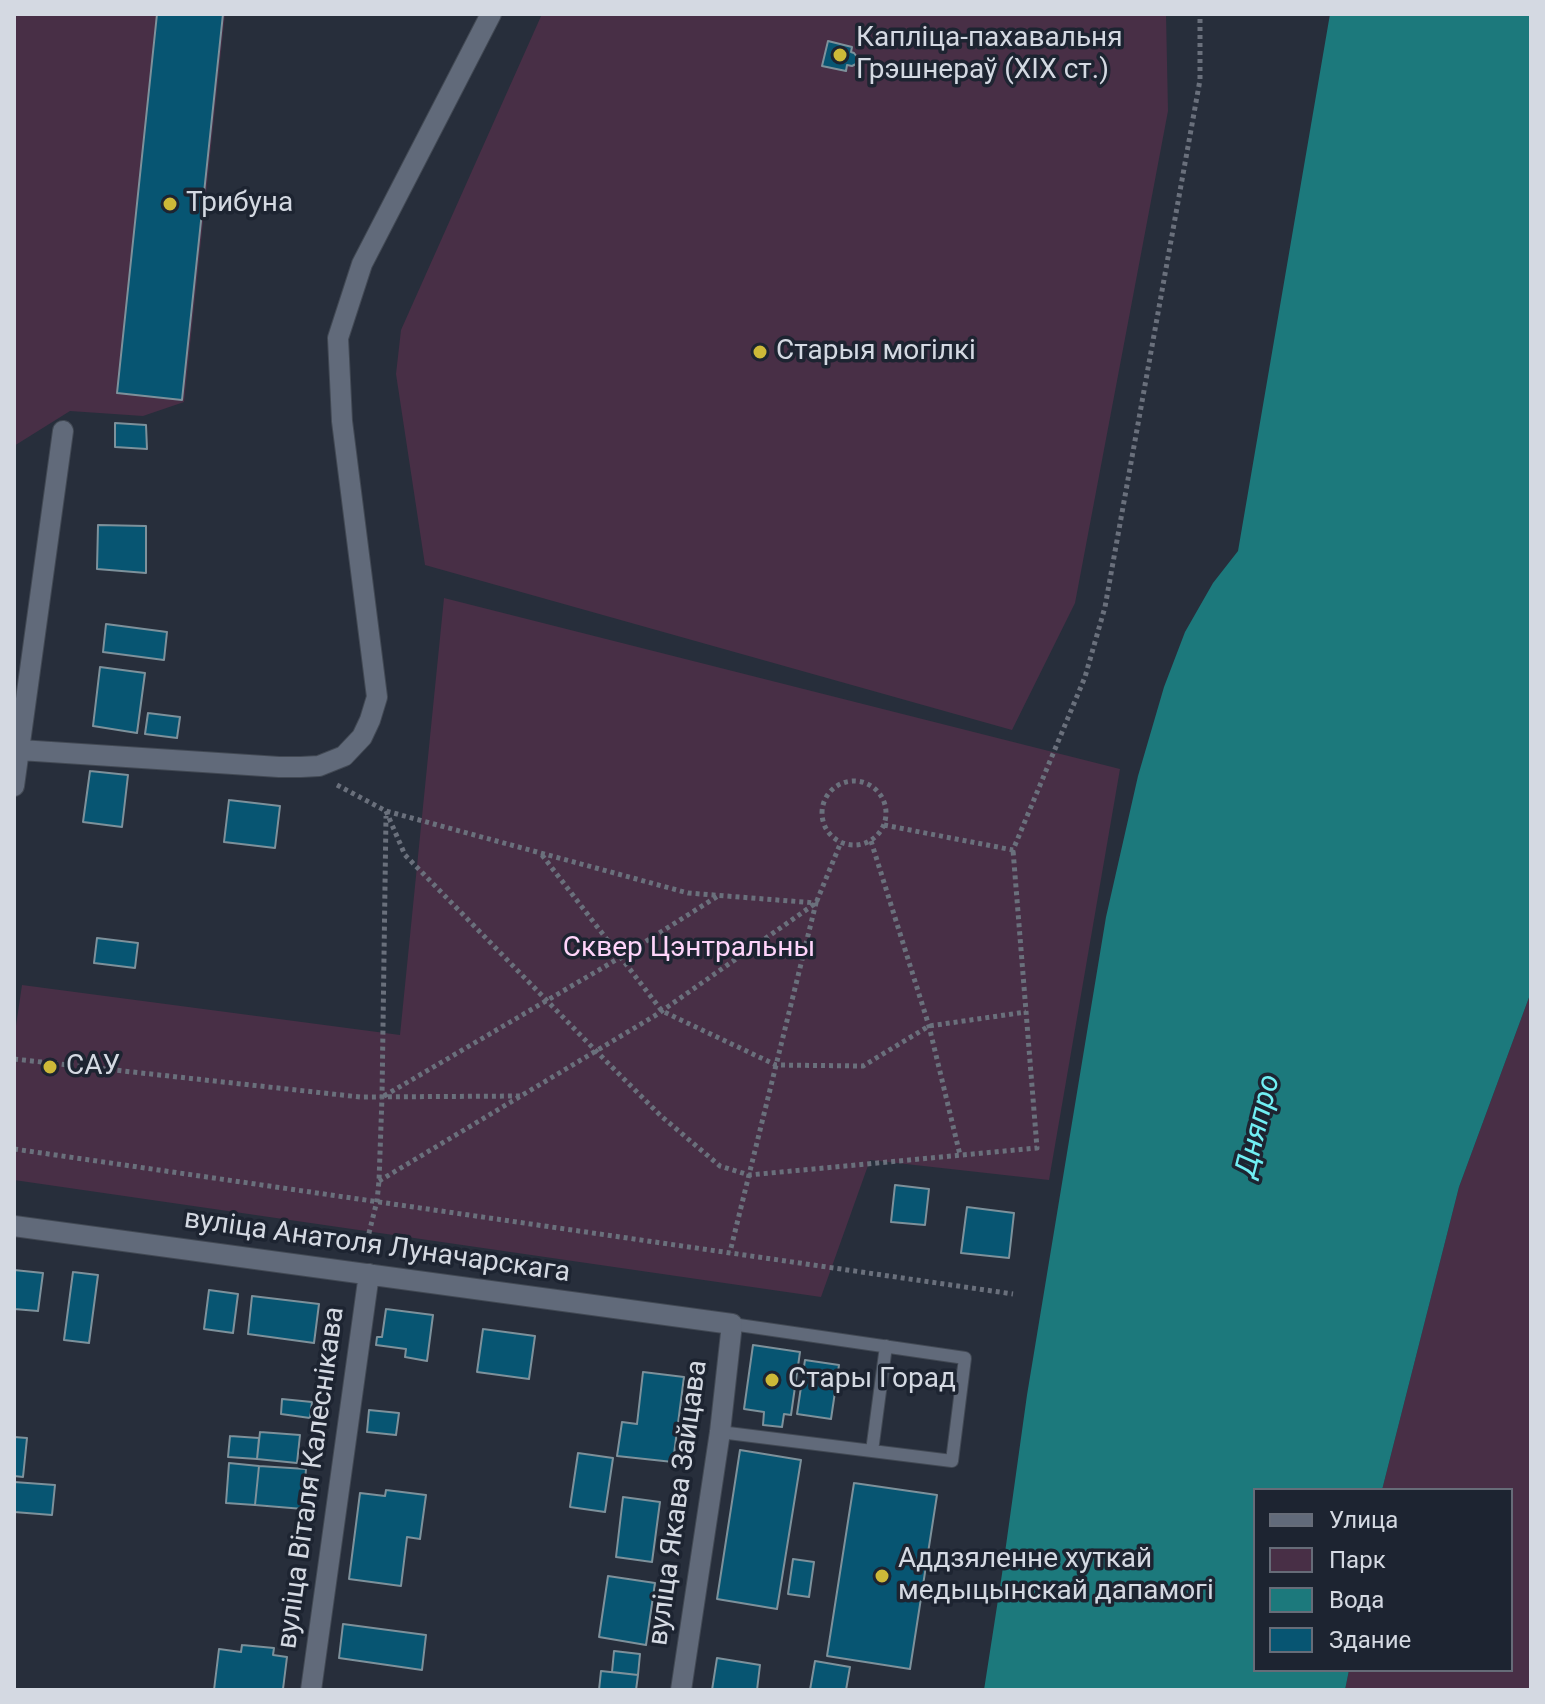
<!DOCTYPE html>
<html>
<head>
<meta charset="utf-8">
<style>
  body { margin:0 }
  #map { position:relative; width:1545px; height:1704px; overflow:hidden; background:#272e3b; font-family:Roboto,sans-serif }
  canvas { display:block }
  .frame { position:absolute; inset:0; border:16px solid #d4d9e2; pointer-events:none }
  .legend { position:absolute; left:1253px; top:1488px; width:260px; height:184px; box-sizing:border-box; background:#1d2431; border:2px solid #666c78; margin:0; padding:10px 14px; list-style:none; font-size:24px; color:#d4d9e2 }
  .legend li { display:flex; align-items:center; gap:16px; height:40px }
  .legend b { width:40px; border:2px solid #666c78 }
</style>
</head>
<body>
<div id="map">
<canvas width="1545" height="1704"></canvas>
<div class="frame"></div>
<ul class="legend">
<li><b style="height:10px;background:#616a7a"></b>Улица</li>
<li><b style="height:22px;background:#482f46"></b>Парк</li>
<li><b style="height:22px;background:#1c797c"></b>Вода</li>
<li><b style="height:22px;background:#075572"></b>Здание</li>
</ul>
</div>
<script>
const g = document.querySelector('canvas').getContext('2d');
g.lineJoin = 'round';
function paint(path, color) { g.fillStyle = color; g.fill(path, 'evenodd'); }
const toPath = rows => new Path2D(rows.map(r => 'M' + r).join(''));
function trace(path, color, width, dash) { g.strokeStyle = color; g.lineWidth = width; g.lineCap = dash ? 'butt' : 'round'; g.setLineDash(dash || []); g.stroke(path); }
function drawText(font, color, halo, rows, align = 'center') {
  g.font = font + ' Roboto,sans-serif'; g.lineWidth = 7; g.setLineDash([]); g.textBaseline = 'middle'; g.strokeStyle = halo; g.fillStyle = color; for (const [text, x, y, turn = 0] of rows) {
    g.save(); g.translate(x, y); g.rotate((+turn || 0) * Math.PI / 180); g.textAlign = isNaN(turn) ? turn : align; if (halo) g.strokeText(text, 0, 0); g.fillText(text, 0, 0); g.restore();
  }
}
paint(toPath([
  [14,14,225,14,184,402,143,416,70,411,14,446],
  [542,14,1166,14,1168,111,1075,603,1012,730,425,565,396,374,401,330],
  [444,598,1120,769,1049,1180,870,1160,821,1297,14,1180,14,1039,22,985,400,1035],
  [1531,992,1531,1690,1345,1690,1349,1670,1511,1670,1511,1490,1382,1490,1459,1187]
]), '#482f46');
paint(toPath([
  [1330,14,1531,14,1531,992,1459,1187,1382,1490,1255,1490,1255,1670,1349,1670,1345,1690,984,1690,1002,1574,1027,1395,1106,917,1138,776,1164,687,1185,632,1213,583,1238,551]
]), '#1c797c');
const building = toPath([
  [157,14,223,14,182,400,117,393,157,14],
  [828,41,852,47,851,52,854,53,857,57,856,64,852,66,847,65,846,71,822,66,828,41],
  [115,423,146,425,147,449,115,447,115,423],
  [98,525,146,526,146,573,97,569,98,525],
  [106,624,167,632,164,660,103,652,106,624],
  [100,667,145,673,137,733,93,726,100,667],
  [148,713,180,717,177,738,145,734,148,713],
  [90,771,128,775,122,827,83,822,90,771],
  [229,800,280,806,275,848,224,842,229,800],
  [97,938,138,943,135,968,94,963,97,938],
  [895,1185,929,1189,925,1225,891,1222,895,1185],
  [967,1207,1014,1213,1009,1258,961,1253,967,1207],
  [14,1270,43,1273,38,1311,14,1309,14,1270],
  [73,1272,98,1275,89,1343,64,1340,73,1272],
  [209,1290,238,1294,233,1333,204,1329,209,1290],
  [252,1296,319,1304,314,1343,248,1334,252,1296],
  [386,1309,433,1315,427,1361,405,1357,406,1349,376,1345,377,1337,382,1337,386,1309],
  [483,1329,535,1336,529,1379,477,1372,483,1329],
  [753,1345,800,1352,791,1415,784,1414,782,1427,763,1425,764,1412,744,1409,753,1345],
  [805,1360,839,1365,831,1419,797,1414,805,1360],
  [643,1372,684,1377,673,1462,617,1456,622,1422,637,1424,643,1372],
  [282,1399,312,1402,310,1418,281,1414,282,1399],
  [369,1410,399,1413,396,1435,367,1432,369,1410],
  [260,1432,300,1435,297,1463,257,1459,260,1432],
  [230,1436,259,1438,257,1459,228,1457,230,1436],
  [14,1437,27,1438,23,1477,14,1476,14,1437],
  [740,1450,801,1460,777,1609,717,1599,740,1450],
  [578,1453,613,1458,605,1512,570,1507,578,1453],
  [229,1463,259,1466,255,1505,226,1503,229,1463],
  [259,1466,306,1469,303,1509,255,1505,259,1466],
  [14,1482,55,1485,52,1515,14,1512,14,1482],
  [854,1483,937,1495,910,1669,827,1656,854,1483],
  [386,1490,426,1495,420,1539,407,1537,401,1586,349,1579,360,1493,385,1496,386,1490],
  [623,1497,660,1502,652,1562,616,1557,623,1497],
  [793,1559,814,1562,809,1597,788,1594,793,1559],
  [608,1576,655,1583,646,1645,599,1637,608,1576],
  [343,1624,426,1635,422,1670,339,1658,343,1624],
  [242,1645,274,1648,273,1655,287,1657,283,1689,290,1690,214,1690,219,1649,241,1652,242,1645],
  [614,1651,640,1654,638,1675,612,1672,614,1651],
  [717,1658,760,1665,757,1690,712,1690,717,1658],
  [815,1661,850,1667,846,1690,810,1690,815,1661],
  [601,1671,638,1675,636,1690,599,1690,601,1671]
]);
paint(building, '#075572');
trace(building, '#7d919b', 2);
const service = toPath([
  [720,1432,952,1461,965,1358,732,1324],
  [872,1451,886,1346]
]);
const minor = toPath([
  [20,750,279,767,301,767,319,766,344,756,362,737,370,720,377,697,342,421,338,338,362,264,491,14],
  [14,786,63,431],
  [14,1226,732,1324,720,1432,681,1690],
  [311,1690,369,1274]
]);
trace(service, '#424954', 14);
trace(minor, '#424954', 22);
trace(toPath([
  '822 813a32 32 0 1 1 64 0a32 32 0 1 1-64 0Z',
  [337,785,386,811,688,893,816,903,730,1252],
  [386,811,405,855,596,1051,661,1116,720,1166,749,1175,1037,1148,1013,850],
  [884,825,1013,850,1085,677,1105,607,1200,80,1200,14],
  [871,841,929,1026,960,1155],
  [542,855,662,1011,776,1065,863,1066,929,1026,1026,1012],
  [14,1059,360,1097,523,1096],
  [384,1096,621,957,718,896],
  [14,1149,1013,1294],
  [379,1181,656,1015,816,903,841,842],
  [365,1249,377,1201,379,1181,382,1097,386,816]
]), '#6a707c', 5, [4, 4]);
trace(service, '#616a7a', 12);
trace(minor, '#616a7a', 20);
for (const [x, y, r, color] of [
  [840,55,8,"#cdb938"],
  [170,204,8,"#cdb938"],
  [760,352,8,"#cdb938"],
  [50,1067,8,"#cdb938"],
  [772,1380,8,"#cdb938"],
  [882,1576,8,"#cdb938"]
]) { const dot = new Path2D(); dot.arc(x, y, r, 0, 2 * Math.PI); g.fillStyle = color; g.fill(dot); trace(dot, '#1d2431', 3); }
drawText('28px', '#d4d9e2', '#1d2431', [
  ["Капліца-пахавальня",856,39],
  ["Грэшнераў (XIX ст.)",856,71],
  ["Трибуна",186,204],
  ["Старыя могілкі",776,352],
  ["САУ",66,1067],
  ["Стары Горад",788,1380],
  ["Аддзяленне хуткай",898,1560],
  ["медыцынскай дапамогі",898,1592]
], 'left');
drawText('28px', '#fed4fa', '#1d2431', [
  ["Сквер Цэнтральны",689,949]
]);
drawText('28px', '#d4d9e2', '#1d2431', [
  ["вуліца Анатоля Луначарскага",377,1247,8],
  ["вуліца Віталя Калеснікава",312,1478,-82],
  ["вуліца Якава Зайцава",679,1503,-82]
]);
drawText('italic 30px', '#71eff4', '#1d2431', [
  ["Дняпро",1259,1126,-76]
]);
</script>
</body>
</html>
